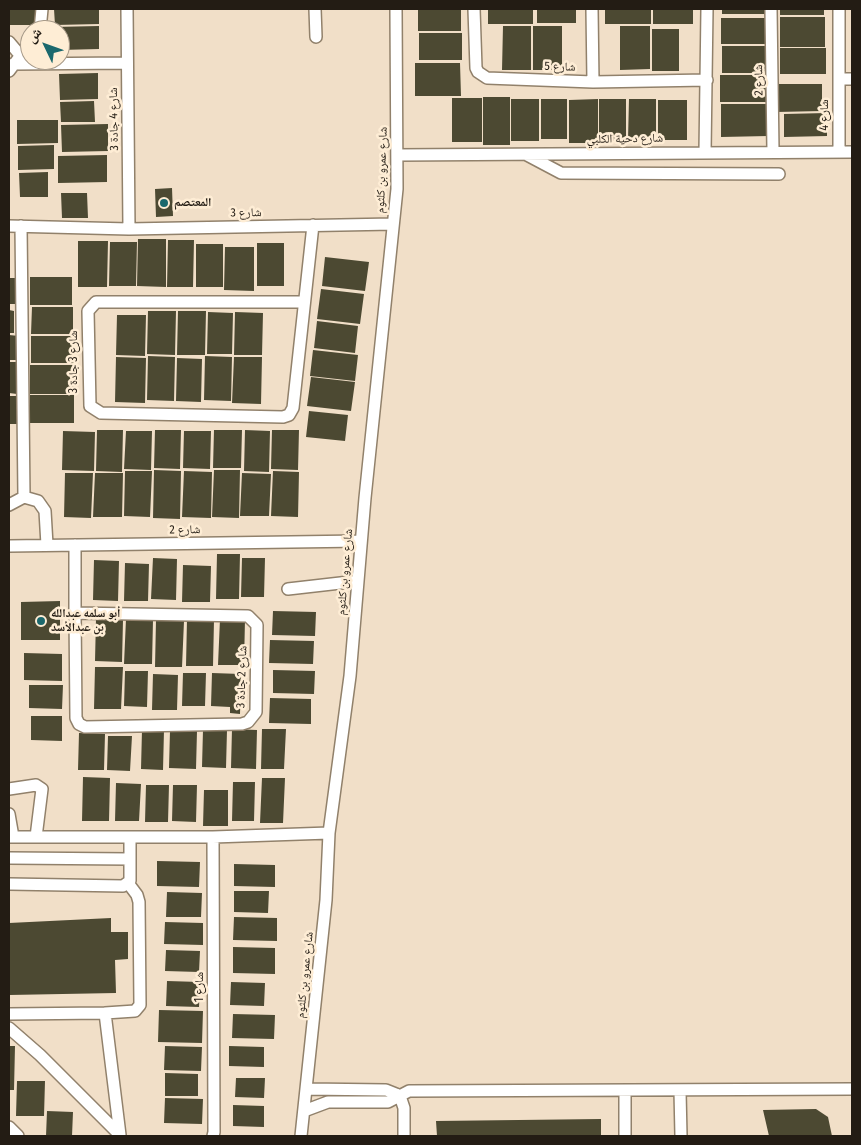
<!DOCTYPE html>
<html>
<head>
<meta charset="utf-8">
<style>
  body { margin:0 }
  #map { position:relative; width:861px; height:1145px; overflow:hidden; background:#f1dfc8; font-family:"Fira Sans Condensed","Noto Naskh Arabic",sans-serif }
  canvas { display:block }
  .frame { position:absolute; inset:0; border:10px solid #231c14; pointer-events:none }
  .north { position:absolute; left:20px; top:20px; width:50px; height:50px; box-sizing:border-box; background:#feedd5; border:1px solid #a69988; border-radius:50%; rotate:312deg; font-size:14px; font-weight:700; line-height:20px; text-align:center; color:#231c14 }
  .north::after { content:''; display:block; margin:auto; width:18px; height:22px; background:#1b686d; clip-path:polygon(50% 0,100% 100%,50% 72%,0 100%) }
</style>
</head>
<body>
<div id="map">
<canvas width="861" height="1145"></canvas>
<div class="frame"></div>
<div class="north">ش</div>
</div>
<script>
const g = document.querySelector('canvas').getContext('2d');
g.lineJoin = 'round';
function paint(path, color) { g.fillStyle = color; g.fill(path, 'evenodd'); }
const toPath = rows => new Path2D(rows.map(r => 'M' + r).join(''));
function trace(path, color, width, dash) { g.strokeStyle = color; g.lineWidth = width; g.lineCap = dash ? 'butt' : 'round'; g.setLineDash(dash || []); g.stroke(path); }
function drawText(font, color, halo, rows, align = 'center') {
  g.font = font + ' "Fira Sans Condensed","Noto Naskh Arabic",sans-serif'; g.lineWidth = 5; g.setLineDash([]); g.textBaseline = 'middle'; g.strokeStyle = halo; g.fillStyle = color; for (const [text, x, y, turn = 0] of rows) {
    g.save(); g.translate(x, y); g.rotate((+turn || 0) * Math.PI / 180); g.textAlign = isNaN(turn) ? turn : align; if (halo) g.strokeText(text, 0, 0); g.fillText(text, 0, 0); g.restore();
  }
}
paint(toPath([
  [10,9,39,9,39,25,10,25],
  [54,9,99,9,99,24,55,25],
  [418,9,461,9,461,31,418,31],
  [488,9,533,9,533,24,488,24],
  [537,9,576,9,576,23,537,23],
  [605,9,651,9,651,24,605,24],
  [653,9,693,9,693,24,653,24],
  [722,9,768,9,768,14,722,14],
  [780,9,824,9,824,15,780,15],
  [780,17,825,17,825,47,780,47],
  [721,18,767,18,767,44,721,44],
  [99,26,99,49,60,50,60,30,54,30,53,27],
  [503,26,531,26,531,70,502,70],
  [533,26,562,26,562,70,533,70],
  [620,26,650,26,650,69,620,70],
  [652,29,679,29,679,71,652,71],
  [419,33,462,33,462,60,419,60],
  [722,46,768,46,768,73,722,73],
  [780,48,826,48,826,74,780,74],
  [415,63,460,63,461,96,415,96],
  [98,73,98,99,60,100,59,74],
  [720,75,768,75,768,102,720,102],
  [776,84,822,84,822,111,776,112],
  [483,97,510,97,510,145,483,145],
  [452,98,482,98,482,142,452,142],
  [511,99,539,99,539,141,511,141],
  [541,99,567,99,567,139,541,139],
  [598,99,598,143,569,143,569,100],
  [599,99,626,99,626,141,599,141],
  [629,99,656,99,656,139,628,140],
  [658,100,687,100,687,140,658,140],
  [94,101,95,122,61,122,60,102],
  [721,104,768,104,768,136,721,137],
  [827,113,827,136,784,137,784,114],
  [17,120,58,120,58,143,17,144],
  [108,124,108,151,62,152,61,125],
  [54,145,54,169,18,170,18,146],
  [107,155,107,182,58,183,58,156],
  [48,172,48,197,20,197,19,173],
  [172,188,173,216,156,217,155,189],
  [61,193,87,193,88,218,62,218],
  [138,239,166,239,166,287,137,286],
  [168,240,194,240,193,287,167,287],
  [78,241,108,241,107,287,78,287],
  [110,242,137,242,136,286,109,286],
  [257,243,284,243,284,286,257,286],
  [196,244,223,244,223,287,196,287],
  [225,247,254,247,254,291,224,290],
  [325,257,369,262,365,291,322,286],
  [30,277,72,277,72,305,30,305],
  [9,278,16,278,15,304,9,304],
  [321,289,364,294,360,324,317,319],
  [32,307,73,307,73,334,31,334],
  [9,310,14,311,14,333,9,333],
  [148,311,176,311,175,355,147,354],
  [178,311,206,311,205,355,177,355],
  [208,312,233,313,232,354,207,354],
  [235,312,263,313,262,355,234,355],
  [117,315,146,315,145,356,116,355],
  [317,321,358,326,355,353,314,348],
  [9,335,19,336,19,360,9,360],
  [31,336,75,336,74,363,31,363],
  [313,350,358,355,355,381,310,376],
  [148,356,175,357,174,401,147,400],
  [205,356,232,357,231,401,204,400],
  [116,357,146,358,145,403,115,402],
  [234,357,262,357,261,404,232,403],
  [177,358,202,359,201,402,176,401],
  [9,362,18,362,17,394,9,393],
  [30,365,75,365,74,394,30,394],
  [311,377,355,382,351,411,307,406],
  [30,395,74,395,74,423,30,423],
  [9,396,18,396,18,424,9,424],
  [309,411,348,415,345,441,306,437],
  [97,430,123,430,122,472,96,471],
  [155,430,181,430,180,469,154,468],
  [214,430,242,430,241,468,213,468],
  [245,430,270,431,269,472,244,471],
  [272,430,299,430,298,470,271,469],
  [63,431,95,432,94,471,62,470],
  [126,431,152,431,151,470,124,469],
  [184,431,211,431,210,469,183,468],
  [154,470,181,471,180,519,153,518],
  [214,470,240,470,239,518,212,517],
  [125,471,152,471,150,517,124,516],
  [184,471,212,472,211,518,182,517],
  [273,471,299,472,298,517,271,516],
  [65,473,93,473,91,518,64,517],
  [95,473,123,473,122,517,93,517],
  [242,473,271,474,269,516,240,516],
  [217,554,240,554,239,599,216,599],
  [153,558,177,559,176,600,151,599],
  [242,558,265,558,264,597,241,597],
  [94,560,119,561,118,601,93,600],
  [125,563,149,564,148,601,124,601],
  [183,565,211,566,210,602,182,602],
  [60,601,60,640,21,640,21,602],
  [273,611,316,612,315,636,272,635],
  [96,619,123,620,122,662,95,661],
  [126,619,153,620,152,664,124,664],
  [187,619,214,620,213,666,186,666],
  [220,619,245,619,244,665,218,665],
  [156,620,184,621,182,667,155,667],
  [270,640,314,641,313,664,269,663],
  [24,653,62,654,62,681,24,680],
  [95,667,123,667,121,709,94,709],
  [273,670,315,671,314,694,273,693],
  [125,671,148,671,147,707,124,706],
  [183,673,206,673,205,706,182,706],
  [212,673,241,674,240,714,230,713,230,707,211,706],
  [153,674,178,675,177,710,152,710],
  [29,685,63,685,62,709,29,708],
  [270,698,311,699,311,724,269,723],
  [31,716,62,716,62,741,31,740],
  [232,729,257,730,256,769,231,768],
  [262,729,286,729,284,769,261,769],
  [142,730,164,730,163,770,141,769],
  [203,730,227,730,226,768,202,767],
  [170,731,197,731,196,769,169,768],
  [79,733,105,734,104,770,78,770],
  [108,736,132,736,130,771,107,770],
  [83,777,110,778,109,821,82,821],
  [262,778,285,778,283,823,260,823],
  [233,782,255,782,254,821,232,821],
  [116,783,141,784,139,821,115,821],
  [146,785,169,785,168,822,145,822],
  [173,785,197,785,196,822,172,821],
  [204,790,228,790,228,826,203,826],
  [157,861,200,862,199,887,157,886],
  [234,864,275,865,275,887,234,886],
  [234,891,269,891,268,913,234,912],
  [167,892,202,893,201,917,166,917],
  [234,917,277,918,277,941,233,940],
  [111,918,111,932,128,932,128,959,115,960,116,993,9,995,9,923],
  [165,922,203,923,203,945,164,944],
  [233,947,275,948,275,974,233,973],
  [166,950,200,951,199,972,165,971],
  [167,981,200,982,199,1007,166,1006],
  [231,982,265,983,264,1006,230,1005],
  [159,1010,203,1011,202,1043,158,1042],
  [233,1014,275,1015,274,1039,232,1038],
  [9,1046,15,1046,14,1090,9,1090],
  [165,1046,202,1047,201,1071,164,1070],
  [229,1046,264,1047,264,1067,229,1066],
  [165,1073,198,1074,198,1096,165,1096],
  [236,1078,265,1078,264,1098,235,1097],
  [17,1081,45,1081,44,1116,16,1116],
  [165,1098,203,1099,202,1124,164,1123],
  [233,1105,264,1106,264,1127,233,1126],
  [816,1109,828,1117,832,1136,769,1136,763,1110],
  [47,1111,73,1112,72,1136,46,1136],
  [601,1119,601,1136,437,1136,436,1121]
]), '#4c4932');
const minor = toPath([
  [127,9,129,229],
  [315,9,316,37],
  [474,9,476,68,478,72,487,78,593,82,707,80],
  [592,9,593,82],
  [771,9,773,151],
  [40,30,42,9],
  [9,42,20,55],
  [13,64,127,63],
  [9,71,30,43],
  [839,79,852,79],
  [839,151,839,9],
  [705,152,707,9],
  [398,155,852,152],
  [527,155,561,173,779,174],
  [9,226,129,229,393,224],
  [21,226,24,497],
  [304,302,96,302,88,311,90,406,101,413,283,417,289,415,293,408,313,225],
  [9,505,24,497,38,501,45,511,47,545],
  [75,545,75,613,76,718,79,724,85,727,242,724,248,722,256,712,257,625,248,616,75,613],
  [9,546,361,541],
  [288,589,358,581],
  [9,789,36,785,42,789,36,837],
  [9,814,13,837],
  [9,837,213,837,329,833],
  [9,858,130,859],
  [9,884,123,886,130,881,130,837],
  [105,1013,135,1011,140,1005,139,902,137,895,128,883],
  [9,1014,105,1013,120,1135],
  [9,1028,40,1055,120,1135],
  [307,1089,386,1090,396,1094,400,1096,404,1108,404,1136],
  [625,1091,625,1136],
  [680,1091,681,1136],
  [304,1111,328,1102,388,1102,409,1091,852,1089],
  [9,1127,18,1136],
  [213,1136,214,1132,213,837],
  [301,1136,326,900,329,833,350,676,365,498,397,189,396,9]
]);
trace(minor, '#91816b', 14);
trace(minor, '#fff', 11);
for (const [x, y, r, color] of [
  [164,203,5,"#1b686d"],
  [41,621,5,"#1b686d"]
]) { const dot = new Path2D(); dot.arc(x, y, r, 0, 2 * Math.PI); g.fillStyle = color; g.fill(dot); trace(dot, '#feedd5', 2); }
drawText('12px', '#231c14', '#feedd5', [
  ["شارع 5",560,67,2],
  ["شارع 2",759,80,-91],
  ["شارع 4",825,115,-90],
  ["شارع 4 جادة 3",114,119,-91],
  ["شارع دحية الكلبي",625,139,-1],
  ["شارع عمرو بن كلثوم",382,170,-88],
  ["شارع 3",246,213,-1],
  ["شارع 3 جادة 3",74,362,-90],
  ["شارع 2",185,530,-1],
  ["شارع عمرو بن كلثوم",345,572,-85],
  ["شارع 2 جادة 3",242,677,-88],
  ["شارع عمرو بن كلثوم",305,975,-84],
  ["شارع 1",200,987,-90]
]);
drawText('bold 12px', '#231c14', '#feedd5', [
  ["المعتصم",174,203],
  ["أبو سلمه عبدالله",51,614],
  ["بن عبدالأسد",51,628]
], 'left');
</script>
</body>
</html>
